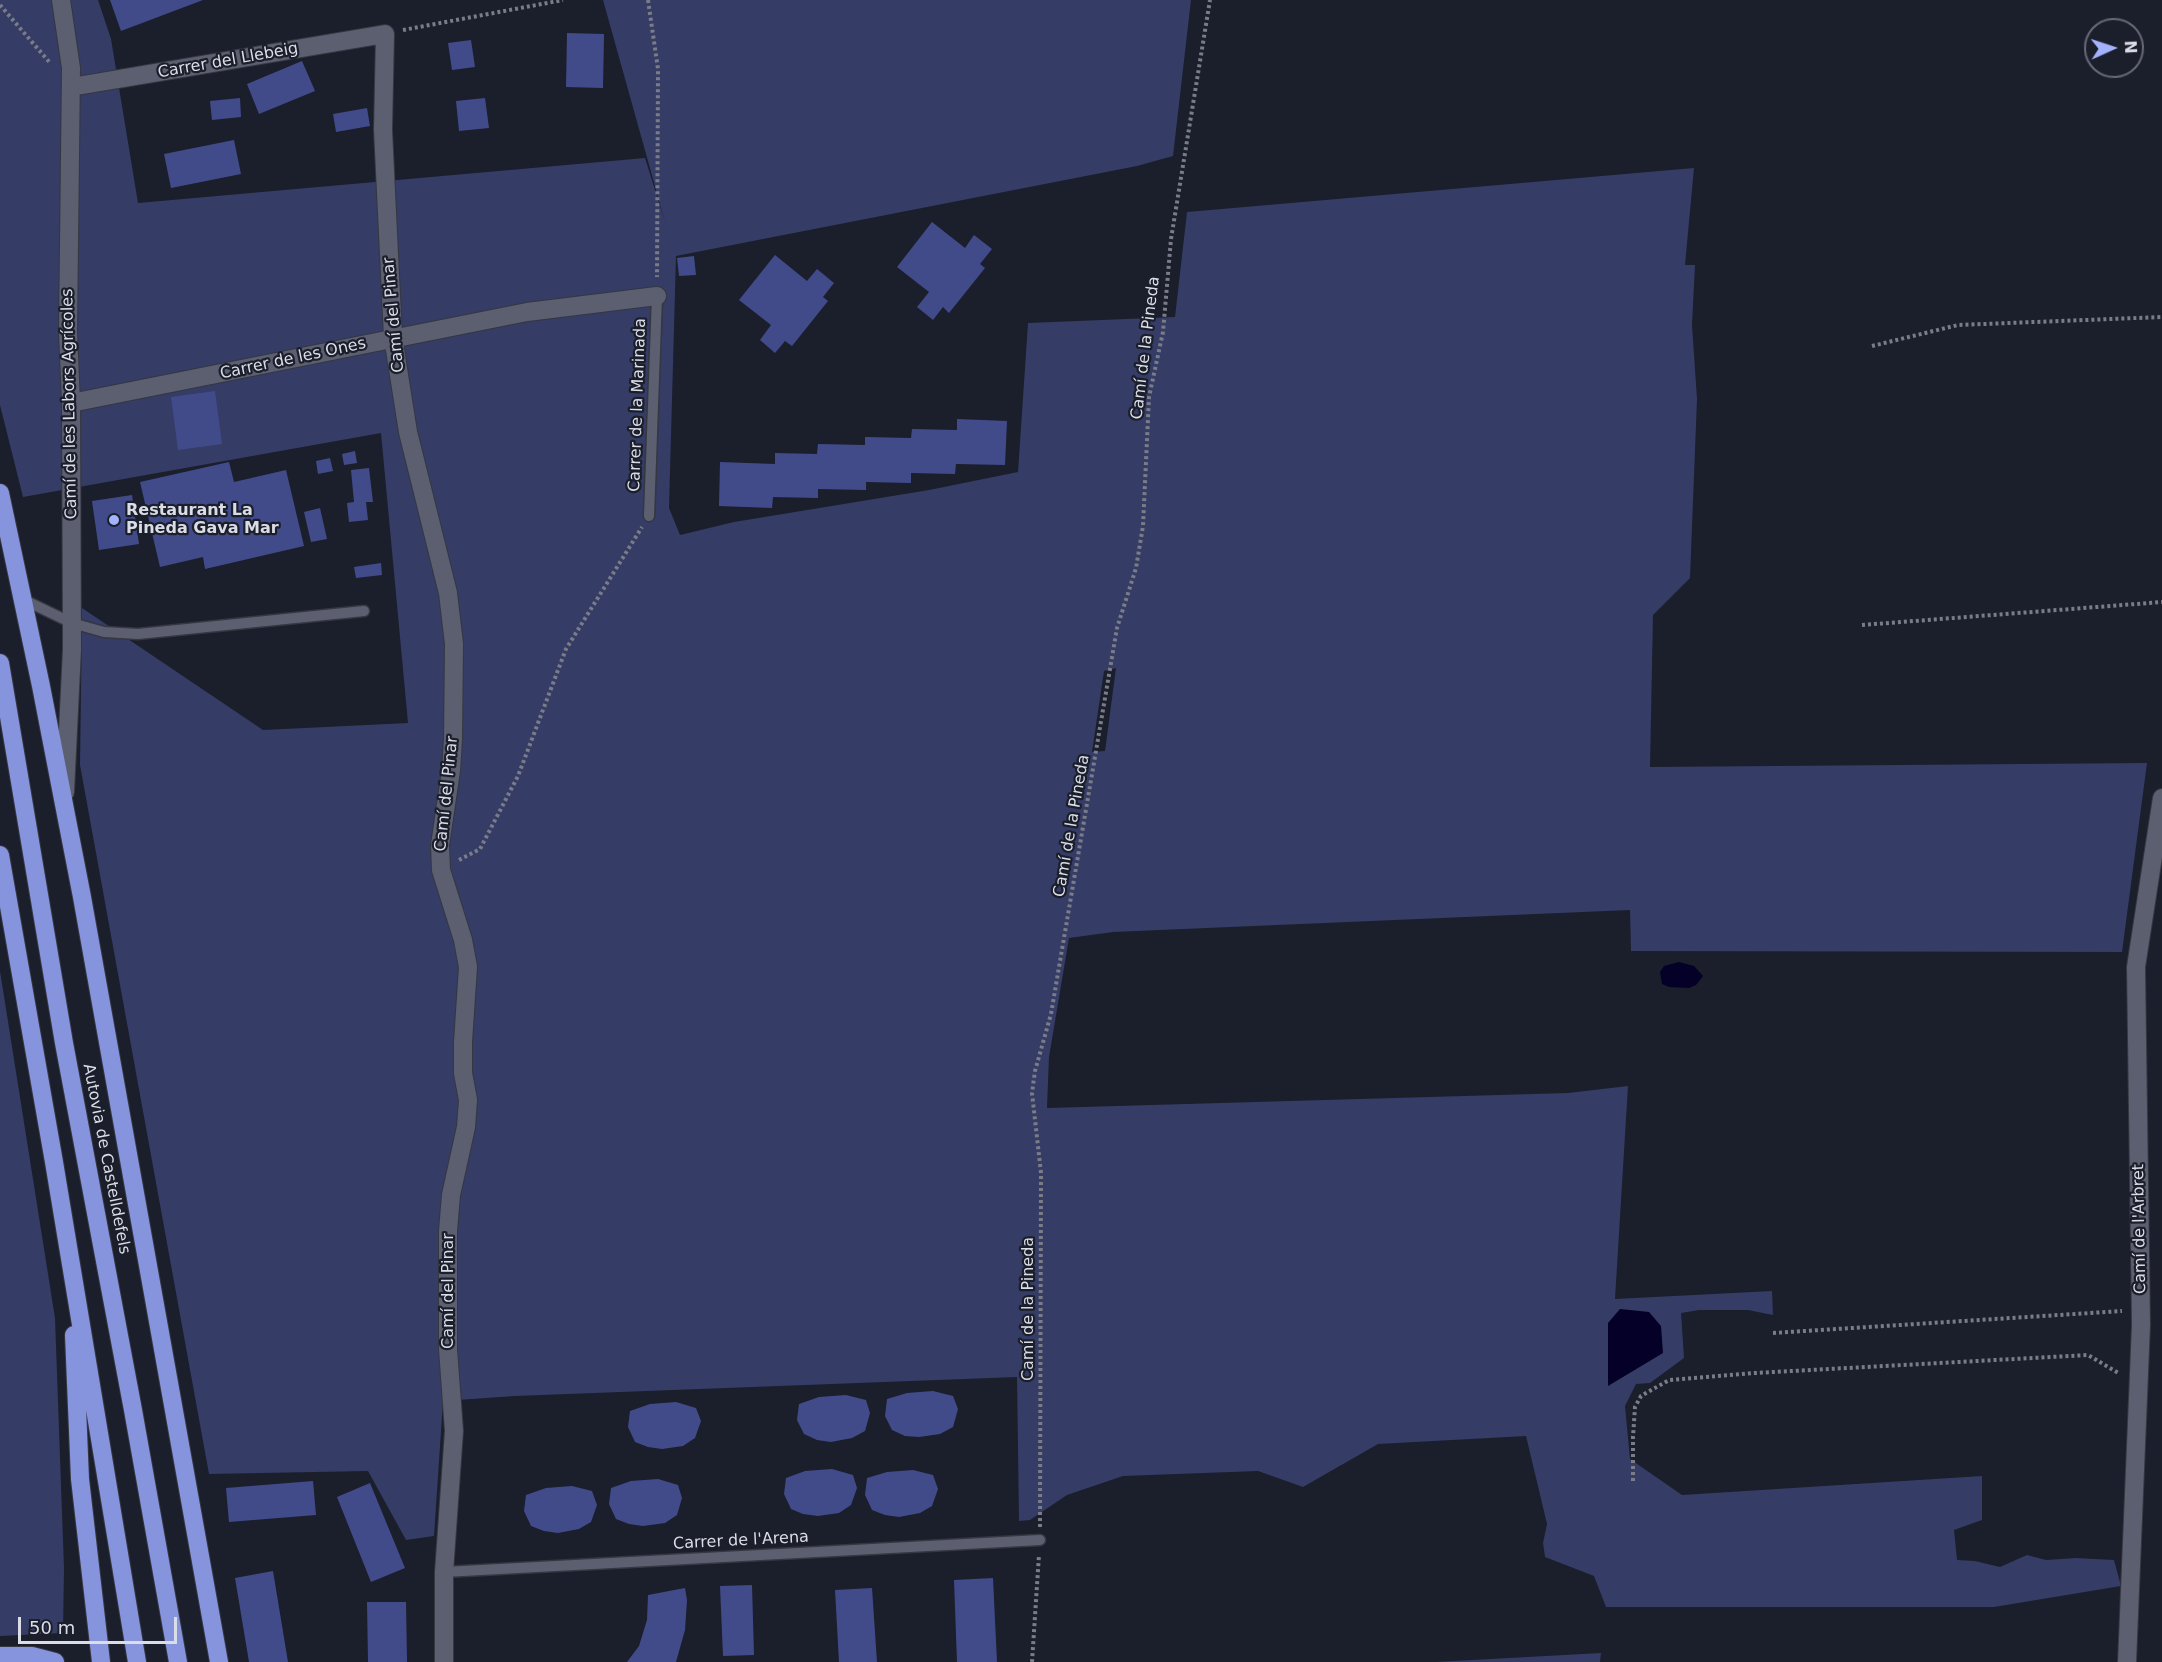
<!DOCTYPE html>
<html>
<head>
<meta charset="utf-8">
<style>
  body { margin:0 }
  #map { position:relative; width:2162px; height:1662px; overflow:hidden; background:#1b1e2b; font-family:"DejaVu Sans",sans-serif }
  canvas { display:block }
  .north { position:absolute; left:2084px; top:18px; width:60px; height:60px; box-sizing:border-box; background:#1b1e2b; border:2px solid #676a76; border-radius:50%; rotate:87deg; font-size:16px; font-weight:700; line-height:24px; text-align:center; color:#dadde6 }
  .north::after { content:''; display:block; margin:auto; width:21px; height:27px; background:#a3b2fc; clip-path:polygon(50% 0,100% 100%,50% 72%,0 100%) }
  .scale { position:absolute; left:18px; top:1617px; width:159px; height:27px; box-sizing:border-box; border:3px solid #dadde6; border-top:0; padding-left:8px; font-size:18px; line-height:21px; white-space:nowrap; color:#dadde6; -webkit-text-stroke:4px #1b1e2b; paint-order:stroke }
</style>
</head>
<body>
<div id="map">
<canvas width="2162" height="1662"></canvas>
<div class="north">N</div>
<div class="scale">50 m</div>
</div>
<script>
const g = document.querySelector('canvas').getContext('2d');
g.lineJoin = 'round';
function paint(path, color) { g.fillStyle = color; g.fill(path, 'evenodd'); }
const toPath = rows => new Path2D(rows.map(r => 'M' + r).join(''));
function trace(path, color, width, dash) { g.strokeStyle = color; g.lineWidth = width; g.lineCap = dash ? 'butt' : 'round'; g.setLineDash(dash || []); g.stroke(path); }
function drawText(font, color, halo, rows, align = 'center') {
  g.font = font + ' "DejaVu Sans",sans-serif'; g.lineWidth = 4.5; g.setLineDash([]); g.textBaseline = 'middle'; g.strokeStyle = halo; g.fillStyle = color; for (const [text, x, y, turn = 0] of rows) {
    g.save(); g.translate(x, y); g.rotate((+turn || 0) * Math.PI / 180); g.textAlign = isNaN(turn) ? turn : align; if (halo) g.strokeText(text, 0, 0); g.fillText(text, 0, 0); g.restore();
  }
}
paint(toPath([
  [0,0,98,0,111,39,138,203,645,158,665,222,603,0,1191,0,1173,156,1137,166,676,256,669,508,680,535,734,522,929,490,1018,472,1028,323,1175,317,1187,212,1694,168,1685,265,1695,265,1692,325,1697,399,1690,578,1653,615,1650,767,2147,763,2122,952,1631,951,1630,910,1113,932,1069,938,1049,1057,1047,1108,1568,1093,1628,1086,1615,1299,1772,1291,1773,1315,1748,1310,1699,1310,1681,1313,1684,1358,1650,1383,1636,1384,1625,1406,1630,1459,1682,1495,1982,1476,1982,1520,1954,1530,1957,1560,1975,1561,2000,1567,2027,1555,2046,1560,2076,1558,2114,1560,2121,1586,1994,1607,1606,1607,1594,1576,1545,1557,1543,1543,1547,1524,1526,1436,1378,1444,1303,1487,1258,1471,1123,1476,1067,1495,1030,1520,1019,1521,1017,1377,515,1396,443,1401,434,1536,406,1540,368,1471,209,1474,80,765,82,608,263,730,408,723,381,433,23,497,0,405],
  [1116,668,1105,751,1092,752,1104,671],
  [0,971,55,1318,64,1568,63,1633,0,1636],
  [1601,1653,1600,1662,1435,1662]
]), '#353c66');
paint(toPath([
  [1679,962,1694,966,1703,976,1696,985,1689,988,1669,987,1662,984,1660,972,1664,966],
  [1620,1309,1649,1312,1661,1326,1663,1353,1608,1386,1608,1323]
]), '#040028');
paint(toPath([
  [110,0,203,0,121,31],
  [567,33,604,34,603,88,566,87],
  [471,40,475,67,452,70,448,43],
  [302,61,315,91,259,114,247,84],
  [240,98,241,117,212,120,210,101],
  [485,98,489,128,459,131,456,101],
  [367,108,370,126,336,132,333,114],
  [234,140,241,174,171,188,164,154],
  [932,222,965,248,974,235,992,249,980,264,985,268,949,313,943,307,933,320,917,307,929,292,897,267],
  [775,255,807,281,817,269,834,283,823,297,828,301,792,346,785,341,775,353,760,340,771,325,739,300],
  [694,256,696,275,679,276,677,258],
  [215,391,222,444,178,450,171,397],
  [957,419,1007,421,1005,465,956,464,955,474,911,473,911,483,866,482,866,490,818,489,818,498,773,497,772,508,719,506,720,462,775,464,775,453,817,454,818,444,865,445,865,437,911,438,912,429,957,430],
  [355,451,357,463,344,465,342,454],
  [330,458,333,471,318,474,316,461],
  [229,462,234,482,286,470,304,546,205,569,203,557,160,567,140,482],
  [369,468,373,502,366,502,368,520,349,522,347,503,354,502,351,470],
  [132,495,139,544,99,550,92,501],
  [320,508,327,539,311,542,304,512],
  [381,563,382,575,356,578,354,567],
  [933,1391,953,1396,958,1409,953,1427,940,1434,919,1437,905,1436,892,1430,885,1416,887,1399,907,1393],
  [846,1395,866,1400,870,1413,865,1431,852,1438,831,1442,817,1440,804,1434,797,1420,799,1404,819,1397],
  [676,1402,696,1408,701,1421,695,1438,683,1446,662,1449,648,1447,635,1442,628,1427,630,1411,650,1404],
  [832,1469,853,1475,857,1488,851,1505,839,1513,818,1516,803,1514,791,1509,784,1494,786,1478,805,1471],
  [913,1470,933,1475,938,1489,932,1506,920,1513,899,1517,885,1515,872,1510,865,1495,867,1478,887,1472],
  [658,1479,678,1485,682,1498,677,1515,665,1523,643,1526,629,1524,616,1519,609,1504,611,1488,631,1481],
  [313,1481,316,1515,229,1522,226,1488],
  [370,1483,405,1568,371,1582,337,1497],
  [572,1486,592,1491,597,1505,591,1522,579,1529,558,1533,544,1531,531,1526,524,1511,526,1495,546,1488],
  [273,1571,288,1662,249,1662,235,1578],
  [993,1578,997,1662,957,1662,954,1580],
  [752,1585,754,1655,723,1656,720,1586],
  [685,1588,687,1600,685,1630,676,1662,627,1662,639,1646,647,1620,648,1595],
  [872,1588,877,1662,839,1662,835,1590],
  [367,1602,406,1602,407,1662,368,1662]
]), '#424b8a');
const lane = toPath([
  [649,516,657,296],
  [22,599,72,623,104,632,138,634,364,611],
  [444,1572,1040,1540]
]);
const street = toPath([
  [61,0,71,68,68,332,71,403,72,649,65,792],
  [71,87,385,34,383,130,393,337,408,432,448,593,454,644,453,739,451,771,440,845,441,870,463,940,468,967,463,1042,463,1073,468,1100,466,1127,451,1195,448,1231,448,1349,454,1431,444,1572,444,1662],
  [71,403,527,312,657,296],
  [2127,1662,2141,1325,2136,967,2162,798]
]);
const highway = toPath([
  [0,493,41,686,82,897,219,1662],
  [0,663,64,1043,133,1410,178,1662],
  [0,855,54,1162,137,1662],
  [74,1335,80,1479,101,1662],
  [0,1656,32,1656,55,1662]
]);
trace(lane, '#353741', 13);
trace(street, '#353741', 20);
trace(highway, '#353741', 20);
trace(toPath([
  [648,0,658,69,657,277],
  [0,5,51,64],
  [403,30,563,0],
  [1872,346,1958,325,2162,317],
  [1862,625,2162,602],
  [459,860,480,849,518,776,566,649,642,527],
  [1773,1333,2122,1311],
  [1633,1481,1633,1437,1635,1407,1641,1396,1669,1380,1755,1373,2088,1355,2120,1374],
  [1040,1527,1041,1173,1032,1093,1035,1071,1051,1014,1117,628,1136,568,1143,526,1149,397,1163,332,1171,239,1210,0],
  [1032,1662,1039,1555]
]), '#7a7d88', 4, [3, 3]);
trace(lane, '#5c5f6f', 10);
trace(street, '#5c5f6f', 18);
trace(highway, '#8693dd', 18);
for (const [x, y, r, color] of [
  [114,520,6,"#a3b2fc"]
]) { const dot = new Path2D(); dot.arc(x, y, r, 0, 2 * Math.PI); g.fillStyle = color; g.fill(dot); trace(dot, '#1b1e2b', 2); }
drawText('16px', '#dadde6', '#1b1e2b', [
  ["Carrer del Llebeig",228,61,-10],
  ["Camí del Pinar",394,315,-95],
  ["Camí de la Pineda",1146,348,-83],
  ["Carrer de les Ones",293,359,-12],
  ["Camí de les Labors Agrícoles",70,404,-91],
  ["Carrer de la Marinada",638,405,-88],
  ["Camí del Pinar",447,794,-84],
  ["Camí de la Pineda",1072,826,-80],
  ["Autovia de Castelldefels",106,1159,79],
  ["Camí de l'Arbret",2140,1229,-91],
  ["Camí del Pinar",449,1291,-90],
  ["Camí de la Pineda",1029,1309,-90],
  ["Carrer de l'Arena",741,1541,-3]
]);
drawText('bold 16px', '#dadde6', '#1b1e2b', [
  ["Restaurant La",126,511],
  ["Pineda Gava Mar",126,529]
], 'left');
</script>
</body>
</html>
